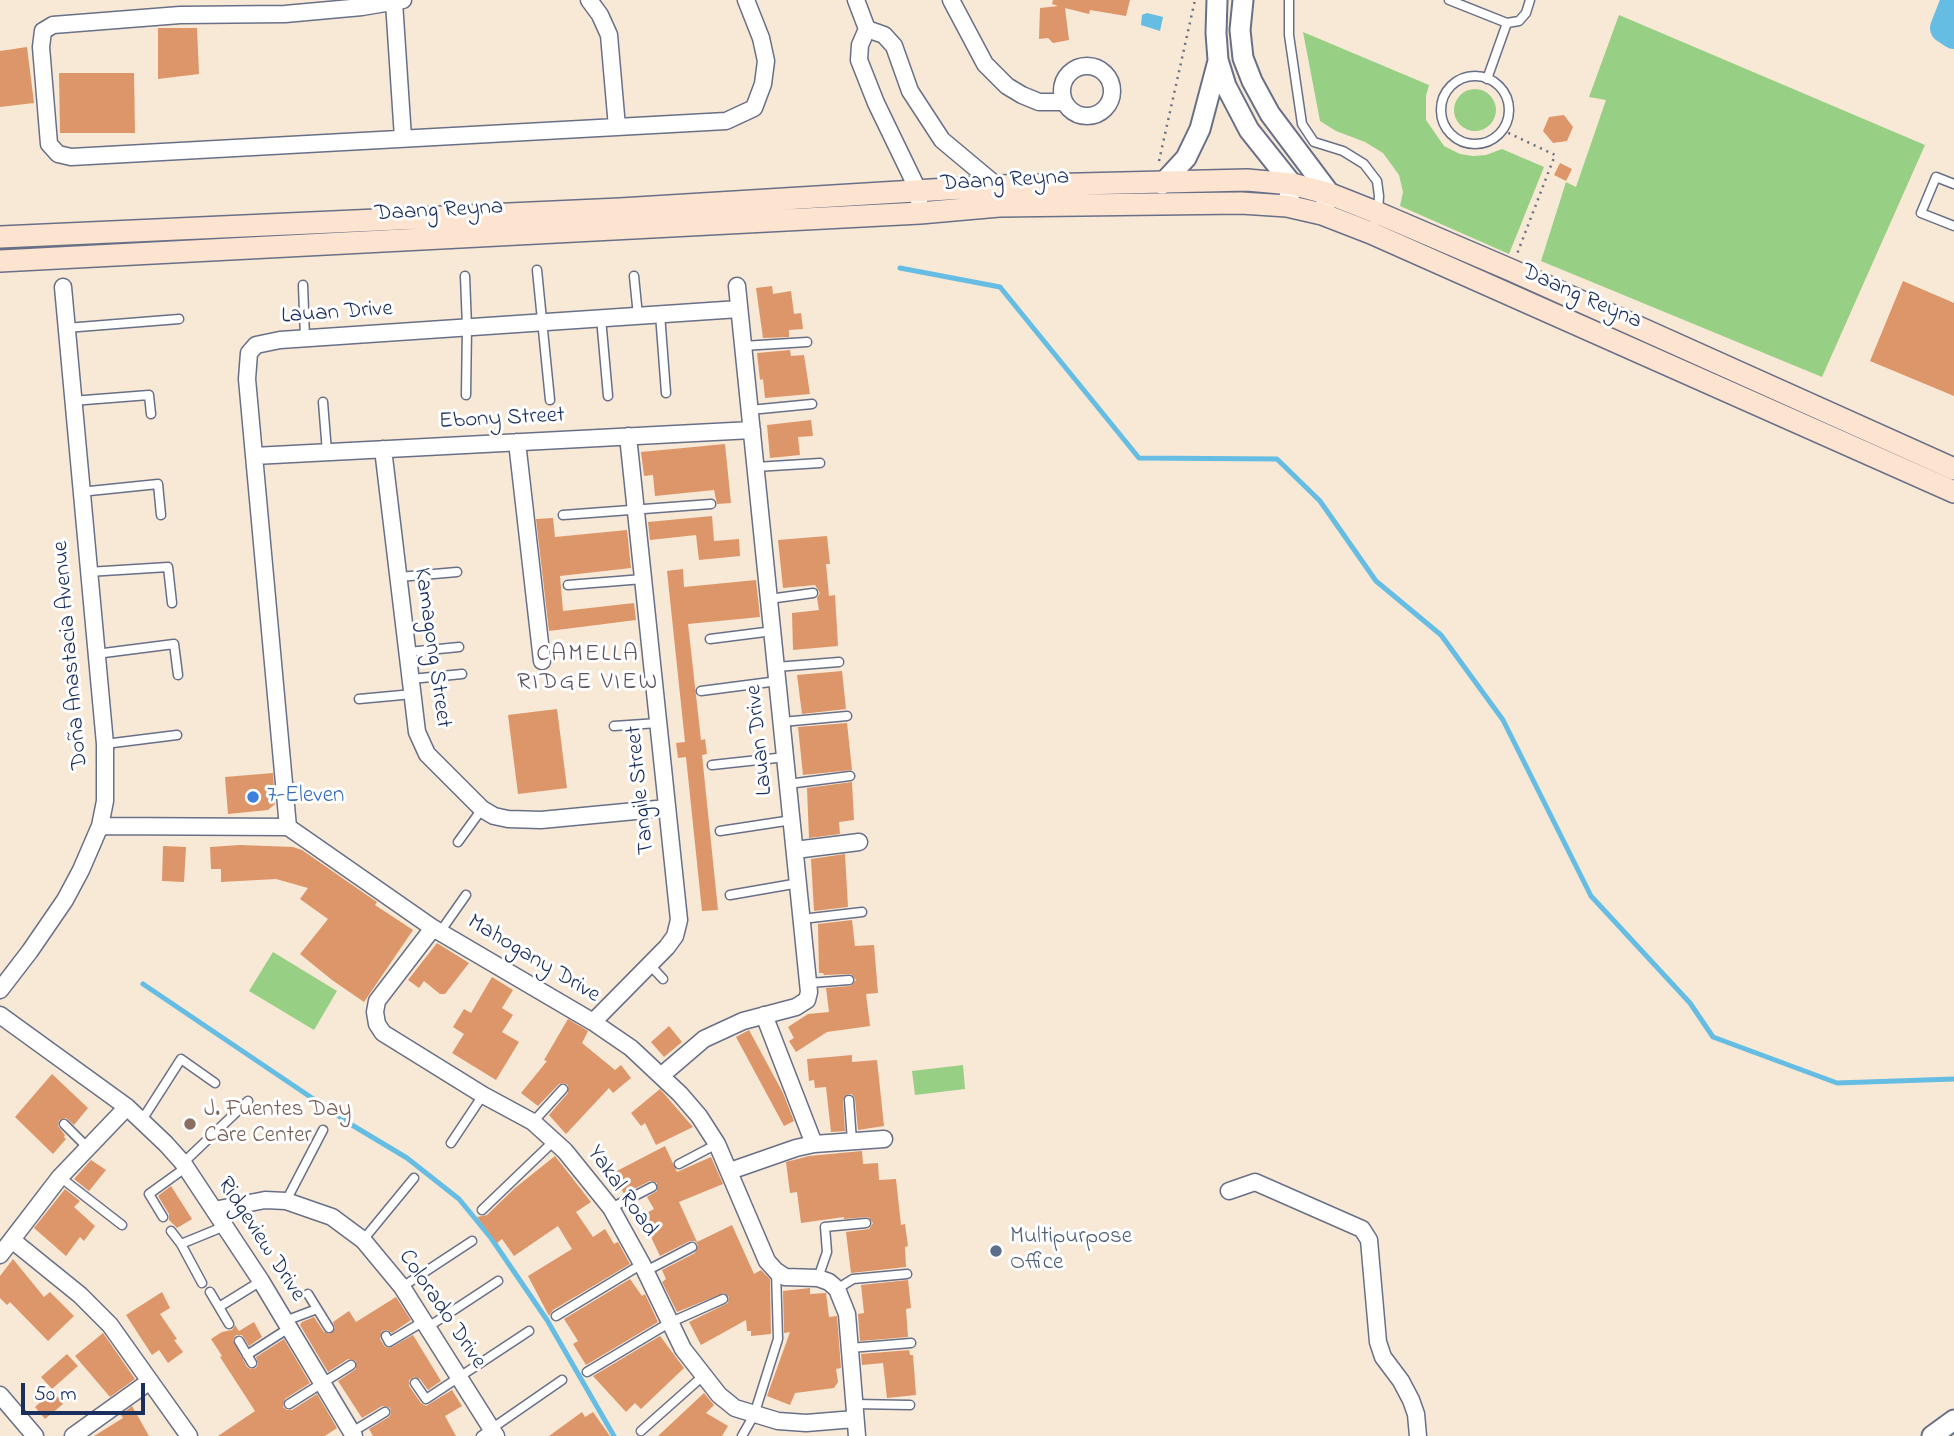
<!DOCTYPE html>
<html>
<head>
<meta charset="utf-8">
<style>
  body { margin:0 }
  #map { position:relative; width:1954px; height:1436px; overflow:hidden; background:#f8e8d6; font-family:"Indie Flower",sans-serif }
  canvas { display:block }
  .scale { position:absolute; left:21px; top:1383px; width:124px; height:32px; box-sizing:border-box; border:4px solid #1b2f5e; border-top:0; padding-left:9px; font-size:21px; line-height:24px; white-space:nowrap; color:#1b2f5e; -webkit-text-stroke:5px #fff; paint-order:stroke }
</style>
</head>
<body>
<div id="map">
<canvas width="1954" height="1436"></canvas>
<div class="scale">50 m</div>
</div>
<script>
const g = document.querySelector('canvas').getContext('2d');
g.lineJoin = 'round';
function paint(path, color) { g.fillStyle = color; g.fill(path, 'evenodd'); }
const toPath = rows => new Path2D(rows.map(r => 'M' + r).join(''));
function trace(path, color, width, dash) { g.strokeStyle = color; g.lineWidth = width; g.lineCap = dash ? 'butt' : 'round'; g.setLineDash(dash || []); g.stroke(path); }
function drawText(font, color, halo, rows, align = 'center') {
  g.font = font + ' "Indie Flower",sans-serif'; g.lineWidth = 6; g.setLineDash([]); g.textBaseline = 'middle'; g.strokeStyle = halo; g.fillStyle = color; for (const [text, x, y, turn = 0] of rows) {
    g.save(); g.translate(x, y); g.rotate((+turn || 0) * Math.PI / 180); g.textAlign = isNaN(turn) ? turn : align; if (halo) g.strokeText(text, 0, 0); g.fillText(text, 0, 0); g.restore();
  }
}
paint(toPath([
  [1619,15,1925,145,1822,377,1541,261,1566,182,1576,187,1606,100,1589,97],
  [1303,32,1429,85,1426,96,1426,120,1444,146,1460,154,1473,156,1486,155,1502,149,1544,167,1509,254,1400,206,1403,192,1399,175,1383,153,1365,142,1336,131,1320,121],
  '1454 110a21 21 0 1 1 42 0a21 21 0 1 1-42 0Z',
  [273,952,337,991,314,1030,249,991],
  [963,1065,965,1089,915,1095,912,1071]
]), '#97d084');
paint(toPath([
  [1147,13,1163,17,1160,31,1141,25,1142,15]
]), '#66bde3');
trace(toPath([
  [900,268,1000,287,1139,458,1277,459,1320,501,1376,581,1441,635,1503,720,1591,896,1690,1003,1713,1037,1837,1083,1954,1079],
  [143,984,352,1125,407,1158,459,1199,491,1238,547,1320,614,1436]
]), '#66bde3', 5);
trace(toPath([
  [1954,5,1945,28,1954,34]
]), '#66bde3', 30);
paint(toPath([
  [1053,0,1130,0,1126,16,1090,10,1089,14,1065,8,1069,40,1053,43,1048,38,1039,39,1040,8,1058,6,1052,4],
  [158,28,197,28,199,74,158,79],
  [27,47,34,103,0,107,0,51],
  [59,73,134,73,135,133,60,133],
  [1564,115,1573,127,1567,141,1553,143,1543,131,1549,117],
  [1560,163,1572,169,1566,181,1554,175],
  [1903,281,1954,303,1954,396,1870,361],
  [772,286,773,294,791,291,794,314,801,313,803,329,789,330,789,337,763,338,756,288],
  [790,350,791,356,804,355,810,394,765,398,763,379,760,380,757,353],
  [811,420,813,436,798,437,800,455,770,458,767,425],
  [725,444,731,503,717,504,714,490,655,496,653,475,644,476,641,452],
  [712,516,714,541,739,539,740,556,699,560,696,535,650,540,648,522],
  [553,518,555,537,627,530,631,568,560,576,563,611,634,603,636,620,549,631,536,519],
  [827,536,830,564,826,564,829,596,835,595,838,646,793,650,792,613,819,610,817,598,820,593,815,585,783,588,778,540],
  [683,569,684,587,756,580,760,617,688,624,701,740,705,739,707,754,702,755,718,910,702,911,686,757,678,758,676,743,685,742,667,571],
  [842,671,846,709,802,714,797,675],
  [557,709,567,788,518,794,508,715],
  [847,723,852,770,803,775,798,727],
  [273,773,275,804,268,810,228,814,225,777],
  [852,782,854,820,839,822,840,834,809,838,807,788],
  [240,845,293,847,302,850,371,898,377,902,375,905,413,930,364,1002,332,980,300,954,328,919,300,899,308,888,276,879,221,882,221,869,211,869,210,847],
  [163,846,186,847,184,882,162,881],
  [845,854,848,907,814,911,811,859],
  [852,920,855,946,874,945,878,993,866,994,870,1026,827,1032,796,1052,789,1041,794,1038,788,1027,808,1014,829,1012,826,988,850,986,856,980,851,974,824,975,823,973,819,973,818,924],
  [437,943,469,963,445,994,440,994,424,981,419,988,408,980],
  [492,977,513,990,502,1008,513,1015,502,1032,519,1042,496,1080,452,1053,464,1034,453,1027,464,1009,471,1013],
  [568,1019,588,1031,582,1043,615,1070,621,1065,631,1078,613,1093,609,1088,566,1134,549,1115,568,1093,568,1085,564,1083,559,1084,538,1106,521,1093,547,1061,544,1060],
  [669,1026,682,1042,664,1057,651,1042],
  [749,1030,783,1093,794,1121,784,1126,736,1037],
  [852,1055,852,1062,877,1060,884,1126,858,1130,855,1099,852,1094,848,1094,843,1100,845,1131,831,1132,826,1087,815,1088,814,1080,809,1081,807,1059],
  [52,1074,88,1108,74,1125,66,1118,59,1120,58,1126,65,1135,64,1137,66,1139,53,1154,15,1117],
  [660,1089,693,1127,656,1145,645,1123,641,1126,631,1113],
  [665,1146,677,1172,711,1157,723,1184,679,1202,697,1242,732,1225,754,1274,761,1270,770,1279,771,1334,751,1336,751,1331,747,1331,746,1320,701,1345,689,1322,728,1303,729,1297,724,1293,677,1312,662,1282,666,1279,662,1270,695,1253,698,1245,695,1241,690,1241,660,1256,641,1216,654,1209,647,1197,657,1191,657,1183,650,1181,624,1194,613,1173],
  [862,1151,863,1164,878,1163,879,1180,896,1179,901,1225,905,1224,908,1246,905,1247,906,1267,851,1273,846,1232,869,1229,873,1223,868,1217,844,1219,844,1217,801,1223,797,1192,790,1193,786,1162,809,1156],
  [555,1156,591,1202,576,1212,593,1237,605,1229,614,1244,618,1242,630,1264,553,1310,549,1316,528,1276,572,1249,558,1226,514,1256,502,1239,497,1243,477,1217,487,1215,515,1188],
  [91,1160,106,1170,89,1191,74,1179],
  [171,1186,192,1219,177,1228,169,1220,169,1214,158,1196],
  [65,1189,80,1201,74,1207,95,1226,84,1241,80,1237,66,1256,34,1228],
  [13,1259,44,1297,50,1292,74,1316,48,1341,10,1302,7,1305,0,1298,0,1276],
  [630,1279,642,1296,645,1294,658,1322,586,1365,573,1344,578,1341,564,1319],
  [908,1280,911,1308,906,1309,908,1337,860,1341,858,1314,864,1313,861,1285],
  [810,1288,810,1294,826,1293,829,1317,837,1316,841,1368,836,1369,838,1382,834,1388,795,1393,790,1405,767,1396,790,1332,784,1333,783,1291],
  [162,1292,170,1308,160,1314,177,1339,174,1340,183,1352,168,1363,159,1350,152,1355,126,1315],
  [396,1297,411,1320,392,1333,387,1330,382,1331,380,1339,385,1347,390,1348,413,1335,441,1381,428,1390,420,1379,414,1377,409,1380,409,1386,421,1403,426,1406,452,1390,462,1406,445,1416,456,1436,373,1436,369,1429,389,1417,391,1413,390,1408,382,1406,362,1418,338,1381,356,1369,356,1361,348,1359,328,1372,300,1325,302,1322,314,1317,324,1332,330,1334,335,1328,333,1322,349,1311,356,1322],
  [254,1322,262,1337,249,1346,242,1335,236,1335,233,1340,247,1367,251,1369,256,1368,258,1364,256,1357,284,1339,310,1383,285,1399,283,1407,287,1410,292,1410,317,1394,337,1428,325,1436,218,1436,255,1411,220,1357,222,1356,211,1339,222,1332,232,1330,235,1325,239,1331],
  [103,1333,135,1379,110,1397,75,1356],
  [660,1336,684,1368,641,1409,635,1403,626,1412,593,1376],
  [909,1350,910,1355,913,1355,916,1395,887,1398,883,1363,862,1365,861,1354],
  [67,1354,78,1366,52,1389,41,1377],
  [53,1391,63,1404,45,1419,35,1407],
  [704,1393,714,1405,706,1413,728,1426,722,1436,658,1436],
  [132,1406,149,1436,94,1436,123,1418,121,1415],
  [582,1412,585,1417,593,1412,610,1436,549,1436]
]), '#dd9669');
const service = toPath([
  [1289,0,1289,35,1302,124,1314,142,1343,151,1364,164,1377,181,1379,196,1378,213,1371,233],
  [1449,0,1507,23,1519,21,1526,13,1530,0],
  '1441 110a34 34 0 1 1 68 0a34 34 0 1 1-68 0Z',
  [1487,79,1507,23],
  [1954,184,1936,177,1921,213,1954,226],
  [537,270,550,400],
  [465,276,467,327,466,395],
  [634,276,638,316],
  [303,285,305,338],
  [660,314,666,393],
  [601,318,608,396],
  [66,328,179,319],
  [743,346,807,342],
  [72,401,149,395,151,414],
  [323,402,327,452],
  [750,410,812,404],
  [756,467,820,463],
  [80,492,158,484,161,515],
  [563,515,711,504],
  [88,572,168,567,172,603],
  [399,577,457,572],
  [568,585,643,579],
  [769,599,813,593],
  [710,639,773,631],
  [408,652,459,647],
  [96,654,174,644,178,675],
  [776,667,839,662],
  [411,679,462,674],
  [701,691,778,681],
  [359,699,413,694],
  [782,722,847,716],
  [614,726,658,723],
  [105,744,177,735],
  [712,765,786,757],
  [788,784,850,776],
  [720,831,792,820],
  [458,842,482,809],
  [730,895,799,883],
  [802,919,862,912],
  [440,932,466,895],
  [650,965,663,979],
  [809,983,849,980],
  [849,1100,852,1141],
  [142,1120,181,1059,215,1083],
  [533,1122,563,1089],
  [64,1124,88,1148],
  [451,1143,483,1095],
  [183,1163,248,1101],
  [679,1164,717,1144],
  [60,1177,122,1225],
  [286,1201,323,1130],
  [611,1208,652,1187],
  [482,1210,555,1140],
  [163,1217,149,1194,185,1168],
  [171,1231,181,1244,202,1283],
  [363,1240,414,1178],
  [181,1244,225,1226],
  [646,1271,692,1247],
  [818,1278,827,1252,825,1227,866,1223],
  [402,1287,472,1241],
  [837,1289,853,1279,907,1274],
  [210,1292,229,1324],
  [308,1294,329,1328],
  [219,1307,261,1281],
  [556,1316,642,1264],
  [285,1321,317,1309],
  [428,1327,498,1281],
  [386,1336,389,1342,424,1321],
  [239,1341,252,1363],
  [850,1348,911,1343],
  [247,1355,289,1328],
  [587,1372,669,1323,723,1299],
  [415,1383,426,1399,529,1331],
  [289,1404,351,1365],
  [854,1404,910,1405],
  [641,1431,703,1376],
  [352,1432,385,1412],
  [481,1436,562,1380],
  [742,1436,754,1415,778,1339,776,1271]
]);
const minor = toPath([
  [403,0,362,7,285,14,180,15,53,25,43,31,41,47,49,144,58,154,71,157,726,121,754,108,763,84,766,61,761,38,746,0],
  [589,0,600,15,609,35,617,127],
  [856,0,867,29,860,45,859,60,876,103,918,190,919,201],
  [951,0,985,64,1007,86,1022,95,1039,102,1064,102],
  [394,2,403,138],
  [867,29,884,35,894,46,910,91,942,140,997,186,997,190],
  '1062 91a25 25 0 1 1 50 0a25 25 0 1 1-50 0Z',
  [517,442,542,661],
  [383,449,417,732,427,754,482,809,494,816,508,819,541,820,667,808],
  [254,456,752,430],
  [100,826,288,827,433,928,593,1022,631,1048,680,1094,699,1116,717,1144,767,1261,776,1271,785,1277,818,1278,829,1282,837,1289,847,1314,857,1436],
  [288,827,247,379,249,353,256,345,280,340,739,309],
  [795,850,859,842],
  [433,928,377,1001,375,1012,377,1024,383,1033,483,1095,533,1122,565,1151,611,1208,642,1264,683,1349,719,1395,735,1408,778,1421,806,1423,855,1419],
  [0,990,30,951,65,900,81,870,100,826,105,801,105,744,63,287],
  [0,1015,127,1107,166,1144,183,1163,261,1281,354,1436],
  [764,1015,814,1144],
  [593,1022,667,947,675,936,679,920,628,436],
  [662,1075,704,1039,743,1021,796,1007,807,1000,809,992,737,286],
  [730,1171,796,1148,814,1144,884,1139],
  [1229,1191,1255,1182,1362,1229,1369,1240,1378,1342,1383,1357,1401,1381,1411,1400,1416,1414,1418,1436],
  [214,1210,265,1200,286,1201,332,1217,363,1240,402,1287,496,1436],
  [12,1240,80,1295,110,1325,189,1436],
  [0,1255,60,1177,127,1107],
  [0,1395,35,1436],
  [73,1436,150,1381]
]);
const tertiary = toPath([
  [1217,0,1216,33,1218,60,1226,86,1249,130,1292,184,1287,206],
  [1243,0,1240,30,1243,58,1252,81,1270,114,1330,194,1326,203],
  [1162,184,1186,158,1200,129,1218,61],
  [1932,1436,1954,1420]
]);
const secondary = toPath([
  [0,237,620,209,997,186,1247,180,1292,184,1330,194,1378,213,1511,270,1954,469],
  [0,261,920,213,999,206,1241,203,1287,206,1322,214,1371,233,1954,492]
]);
trace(service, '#687088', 11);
trace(minor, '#687088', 19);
trace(tertiary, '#687088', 23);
trace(secondary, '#687088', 24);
trace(toPath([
  [1502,130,1555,155,1517,254],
  [1159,161,1195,0]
]), '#687088', 2.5, [2, 5]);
trace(service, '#fff', 8);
trace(minor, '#fff', 16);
trace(tertiary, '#fff', 19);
trace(secondary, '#fde4d0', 21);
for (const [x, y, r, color] of [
  [253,797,7,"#3f7fe0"],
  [190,1124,7,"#8d6e63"],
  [996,1251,7,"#5c6f8a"]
]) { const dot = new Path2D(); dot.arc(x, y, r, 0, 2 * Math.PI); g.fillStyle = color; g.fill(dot); trace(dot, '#fff', 2.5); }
drawText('23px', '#1b2f5e', '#fff', [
  ["Daang Reyna",1005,182,-3],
  ["Daang Reyna",439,212,-3],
  ["Daang Reyna",1581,298,24],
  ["Lauan Drive",337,314,-4],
  ["Ebony Street",502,420,-3],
  ["Kamagong Street",431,648,82],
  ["Doña Anastacia Avenue",72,655,-95],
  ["Lauan Drive",761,740,-96],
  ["Tangile Street",642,790,-96],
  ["Mahogany Drive",533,960,31],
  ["Yakal Road",621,1192,55],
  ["Ridgeview Drive",260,1240,57],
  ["Colorado Drive",441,1310,56]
]);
drawText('23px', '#366cbe', '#fff', [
  ["7-Eleven",267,797]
], 'left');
drawText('23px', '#785e54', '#fff', [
  ["J. Fuentes Day",204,1111],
  ["Care Center",204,1137]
], 'left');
drawText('23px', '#4e5e75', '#fff', [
  ["Multipurpose",1010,1238],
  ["Office",1010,1264]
], 'left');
g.letterSpacing = '2px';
drawText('24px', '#5f5362', '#fff', [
  ["CAMELLA",588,656],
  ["RIDGE VIEW",588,684]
]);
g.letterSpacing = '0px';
</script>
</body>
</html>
